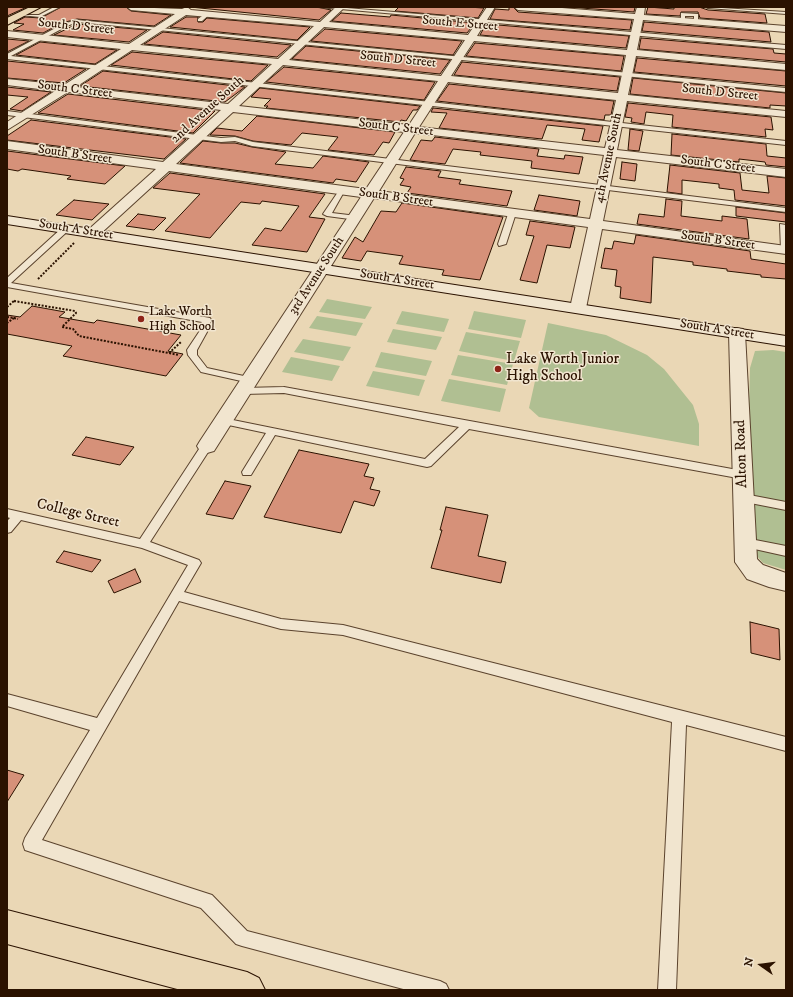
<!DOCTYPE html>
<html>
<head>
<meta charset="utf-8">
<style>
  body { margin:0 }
  #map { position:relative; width:793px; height:997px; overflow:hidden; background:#ead7b5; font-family:"IM FELL DW Pica",serif }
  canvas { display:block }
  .frame { position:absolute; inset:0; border:8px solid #2b1200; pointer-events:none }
  .north { position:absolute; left:741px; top:945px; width:40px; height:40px; -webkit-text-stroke:3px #f1e5cf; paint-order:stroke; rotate:284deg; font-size:11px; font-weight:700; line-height:16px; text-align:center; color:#2b1200 }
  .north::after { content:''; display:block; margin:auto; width:14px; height:18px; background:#2b1200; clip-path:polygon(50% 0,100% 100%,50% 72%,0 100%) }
</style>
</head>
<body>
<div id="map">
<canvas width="793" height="997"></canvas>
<div class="frame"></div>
<div class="north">N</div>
</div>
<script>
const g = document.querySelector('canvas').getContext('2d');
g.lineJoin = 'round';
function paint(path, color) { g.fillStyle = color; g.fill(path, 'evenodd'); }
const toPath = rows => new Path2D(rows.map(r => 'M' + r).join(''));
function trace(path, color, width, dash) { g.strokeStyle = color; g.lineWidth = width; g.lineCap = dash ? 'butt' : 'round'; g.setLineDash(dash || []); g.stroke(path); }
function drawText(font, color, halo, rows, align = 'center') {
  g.font = font + ' "IM FELL DW Pica",serif'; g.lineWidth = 3; g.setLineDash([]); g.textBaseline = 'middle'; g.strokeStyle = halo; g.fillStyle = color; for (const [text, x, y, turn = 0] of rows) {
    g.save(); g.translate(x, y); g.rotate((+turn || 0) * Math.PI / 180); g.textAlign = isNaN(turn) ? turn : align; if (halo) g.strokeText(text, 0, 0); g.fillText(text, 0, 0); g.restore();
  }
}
paint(toPath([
  [327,299,372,307,365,319,319,312],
  [402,311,449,319,444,332,396,324],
  [474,311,526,320,521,338,468,329],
  [317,316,363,323,356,336,309,328],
  [548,323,606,335,647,355,664,369,693,405,699,424,699,446,539,417,529,408],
  [393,329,442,337,436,350,387,342],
  [466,332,520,341,514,361,459,351],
  [303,339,351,347,343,361,294,352],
  [773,350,786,352,786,570,763,563,757,556,749,405,750,368,755,351],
  [381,352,432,361,426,376,375,367],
  [458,355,513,364,507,385,451,375],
  [291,357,340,366,332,381,282,372],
  [373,371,425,380,419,396,366,386],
  [449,379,506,389,500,412,441,401]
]), '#b0bf92');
const building = toPath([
  [7,7,27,7,7,16,7,7],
  [61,7,126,7,131,11,171,15,154,26,77,19,62,23,43,33,13,30,24,24,14,23,25,17,41,18,61,7],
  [190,7,317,7,331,10,319,20,190,7],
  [399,7,467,7,484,8,478,18,395,11,399,7],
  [509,7,513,7,518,12,632,20,630,30,490,19,495,9,509,10,509,7],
  [568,7,635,7,634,12,568,7],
  [648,7,674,9,674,7,699,7,708,10,765,14,767,23,700,18,698,12,681,12,680,16,646,14,648,7],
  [341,13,390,17,391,15,475,23,467,33,332,21,341,13],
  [186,17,198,17,198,22,203,22,207,18,310,27,297,40,170,27,186,17],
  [644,22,769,32,771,42,642,31,644,22],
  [77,24,147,30,129,42,54,35,77,24],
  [486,24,629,36,626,48,480,35,486,24],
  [325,29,462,41,453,55,311,41,325,29],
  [163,32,291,45,277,57,144,44,163,32],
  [641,38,773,49,774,53,786,54,786,62,639,49,641,38],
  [7,39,29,41,7,52,7,39],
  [40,42,117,50,95,64,16,55,40,42],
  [475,43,624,56,621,71,466,56,475,43],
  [306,46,450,60,440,74,292,59,306,46],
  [132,52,268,65,251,81,111,65,132,52],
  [637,58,786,71,786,86,634,72,637,58],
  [7,61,86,69,64,83,7,78,7,61],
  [462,62,620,77,617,91,454,75,462,62],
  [284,67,435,82,424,100,266,82,284,67],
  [103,71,245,87,225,102,80,86,103,71],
  [633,78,786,93,786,106,770,105,770,108,630,94,633,78],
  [449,84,614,101,611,115,605,115,604,120,437,101,449,84],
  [7,87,51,92,22,111,10,109,28,97,7,95,7,87],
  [260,88,420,106,417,110,413,110,406,121,401,120,400,122,266,108,268,106,264,106,271,99,251,97,260,88],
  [68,94,215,111,193,133,38,113,68,94],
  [628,103,771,117,773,130,765,129,766,137,672,127,673,115,646,112,644,124,631,122,632,118,625,117,628,103],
  [433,108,603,126,599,142,582,140,585,129,547,125,542,139,439,128,447,113,431,112,433,108],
  [257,116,395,132,389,143,383,142,374,155,328,150,338,137,302,133,291,145,253,141,235,136,210,135,217,128,242,131,257,116],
  [31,120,186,139,164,159,7,140,7,136,31,120],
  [630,129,643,131,639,151,628,150,630,129],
  [672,134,766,144,767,156,786,158,786,167,766,165,765,162,739,159,739,162,671,155,672,134],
  [435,137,539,149,537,156,564,159,565,155,583,157,579,174,531,168,532,161,480,155,481,152,453,149,445,164,410,160,421,140,432,141,435,137],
  [203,141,221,143,235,143,252,147,286,152,275,164,313,168,323,156,369,162,356,182,336,179,333,183,180,163,203,141],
  [7,151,125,166,105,184,67,179,71,176,22,169,18,171,7,169,7,151],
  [622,162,637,164,635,181,620,179,622,162],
  [670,165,740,173,742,190,769,193,767,176,786,178,786,206,735,200,734,190,719,188,719,184,682,180,682,194,667,192,670,165],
  [406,167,441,171,438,177,461,180,459,184,512,191,507,206,407,193,411,187,400,185,404,179,400,178,406,167],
  [170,173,325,194,309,217,325,219,307,252,252,245,265,228,281,231,299,206,262,201,260,204,241,202,210,238,165,231,200,194,153,188,170,173],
  [539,195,580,201,577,216,534,210,539,195],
  [666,199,682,201,681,216,722,221,722,216,747,219,749,239,637,224,639,214,664,217,666,199],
  [74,200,109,204,92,220,56,215,74,200],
  [402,203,503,217,480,280,442,275,444,270,399,264,403,256,367,251,361,261,342,258,355,237,363,242,381,211,396,212,402,203],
  [736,207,786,213,786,222,736,216,736,207],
  [138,214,166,218,154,230,126,226,138,214],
  [530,221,575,227,570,248,547,245,537,283,520,280,534,236,526,235,530,221],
  [636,235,750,251,751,259,786,264,786,279,761,277,761,275,727,271,727,269,693,265,693,262,653,257,651,303,620,298,621,287,615,286,617,270,601,268,605,248,612,249,614,241,634,244,636,235],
  [32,306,65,312,59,317,94,323,97,320,181,335,168,351,183,354,166,376,63,356,72,346,7,334,7,315,20,317,32,306],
  [86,437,134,447,120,465,72,455,86,437],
  [299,450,369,464,364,476,374,478,370,489,380,491,374,506,354,501,341,533,264,517,299,450],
  [225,481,251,486,233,519,206,514,225,481],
  [446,507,488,515,478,556,506,562,501,583,431,568,442,530,440,530,446,507],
  [64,551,101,560,92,572,56,562,64,551],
  [135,569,141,582,114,593,108,581,135,569],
  [750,622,779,629,780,660,751,653,750,622],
  [7,770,24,775,7,802,7,770]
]);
paint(building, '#d69179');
trace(building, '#2b1200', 1);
const lane = toPath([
  [54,7,60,7,40,17,20,15,39,15,54,7],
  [318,7,335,7,786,45,786,49,318,7],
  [706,7,786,12,786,14,708,8,706,7],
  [206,13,210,14,202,21,198,21,198,19,206,13],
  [681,13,698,14,698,22,694,23,694,16,685,16,685,21,681,22,681,13],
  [77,20,786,88,786,92,77,22,67,26,11,56,786,141,786,145,7,59,7,54,63,24,77,20],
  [7,111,221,138,235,137,253,142,786,208,786,212,252,146,235,141,221,142,7,115,7,111],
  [342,188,345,190,332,213,357,216,357,220,327,216,323,214,340,189,342,188],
  [509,211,516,213,506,244,499,246,498,244,509,211],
  [780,224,786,225,785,252,781,250,780,224],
  [63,227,70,229,11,283,210,318,211,320,207,332,197,350,197,355,207,368,253,378,255,380,253,382,250,383,201,372,188,355,187,350,199,332,202,322,7,287,7,278,63,227],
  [284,387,743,471,748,475,743,479,469,429,431,466,427,467,275,435,251,475,243,475,242,472,266,433,219,423,218,421,219,419,223,418,425,459,459,427,284,393,243,394,238,391,243,388,284,387],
  [207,442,212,446,150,542,199,560,201,563,184,592,281,619,343,625,786,737,786,751,686,725,676,990,658,990,672,722,343,635,281,629,179,601,42,840,212,895,247,931,440,981,446,984,449,990,407,990,242,946,236,944,201,908,25,850,23,844,25,838,90,730,7,706,7,694,97,718,188,565,142,548,21,520,11,532,7,533,7,521,10,518,7,517,7,509,140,539,203,443,207,442],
  [744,494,786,502,786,510,740,501,739,498,740,495,744,494],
  [745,538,786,546,786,556,741,546,739,543,741,540,745,538]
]);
const street = toPath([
  [127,7,182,9,187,7,191,10,320,22,336,7,345,7,329,22,468,35,487,7,495,7,477,36,627,50,634,19,518,10,514,7,550,7,635,14,637,7,645,7,644,15,786,26,786,32,643,20,637,50,786,64,786,70,636,56,628,95,786,111,786,117,627,101,617,150,786,169,786,177,616,157,603,221,786,246,786,254,602,229,586,308,584,311,578,313,572,311,570,308,588,227,374,198,214,451,207,453,200,451,197,446,200,441,361,197,169,171,98,236,88,236,86,233,88,230,156,169,7,149,7,141,163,162,221,110,68,92,7,130,7,122,55,91,7,85,7,79,64,85,121,49,7,37,7,31,129,44,175,14,131,10,127,7],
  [186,15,314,26,278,59,140,45,186,15],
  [324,27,465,40,441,76,289,60,324,27],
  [474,41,626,55,618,93,451,76,474,41],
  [132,50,272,64,228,104,76,87,132,50],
  [283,65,438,81,409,125,239,106,283,65],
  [448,82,616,100,605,148,419,127,448,82],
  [233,112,404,132,366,189,176,164,233,112],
  [415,133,604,155,590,219,379,191,415,133],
  [737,328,743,329,745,333,757,559,763,565,786,573,786,591,769,587,747,579,735,562,729,333,731,329,737,328]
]);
const secondary = toPath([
  [7,216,786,336,786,346,7,224,7,216]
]);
const primary = toPath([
  [30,7,41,7,7,25,7,18,30,7]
]);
const highway = toPath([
  [7,910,247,972,259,978,265,990,181,990,7,944,7,910]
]);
trace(lane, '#5b432d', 2);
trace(street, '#5b432d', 2);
trace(secondary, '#2b1200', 2);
trace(primary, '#2b1200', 2);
trace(highway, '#2b1200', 2);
trace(toPath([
  [38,279,74,243],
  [14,301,75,311,76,313,62,327,73,329,79,336,179,355],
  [7,307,15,300],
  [7,317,14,318,7,323],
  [14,318,18,319],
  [169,353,181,342]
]), '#2b1200', 2, [2, 1.5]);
paint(lane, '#f1e5cf');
paint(street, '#f1e5cf');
paint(secondary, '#f1e5cf');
paint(primary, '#ead7b5');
paint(highway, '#ead7b5');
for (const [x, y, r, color] of [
  [141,319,4,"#8f2418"],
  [498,369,4,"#8f2418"]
]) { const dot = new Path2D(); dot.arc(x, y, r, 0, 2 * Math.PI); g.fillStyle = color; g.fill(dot); trace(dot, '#f1e5cf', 1.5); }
drawText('13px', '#2b1200', '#f1e5cf', [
  ["South E Street",460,24,5],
  ["South D Street",76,27,6],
  ["South D Street",398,60,6],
  ["South C Street",75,90,7],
  ["South D Street",720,93,6],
  ["2nd Avenue South",208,110,-42],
  ["South C Street",396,128,7],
  ["South B Street",75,155,8],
  ["4th Avenue South",609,158,-78],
  ["South C Street",718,165,7],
  ["South B Street",396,198,8],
  ["South A Street",76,230,9],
  ["South B Street",718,241,8],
  ["3rd Avenue South",317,276,-57],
  ["South A Street",397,280,9],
  ["South A Street",717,330,9]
]);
drawText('13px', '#2b1200', '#f1e5cf', [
  ["Lake Worth",149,312],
  ["High School",149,327]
], 'left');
drawText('15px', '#2b1200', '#f1e5cf', [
  ["Lake Worth Junior",506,360],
  ["High School",506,377]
], 'left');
drawText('15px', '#2b1200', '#f1e5cf', [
  ["Alton Road",742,454,-92],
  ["College Street",78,514,13]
]);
</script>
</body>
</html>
